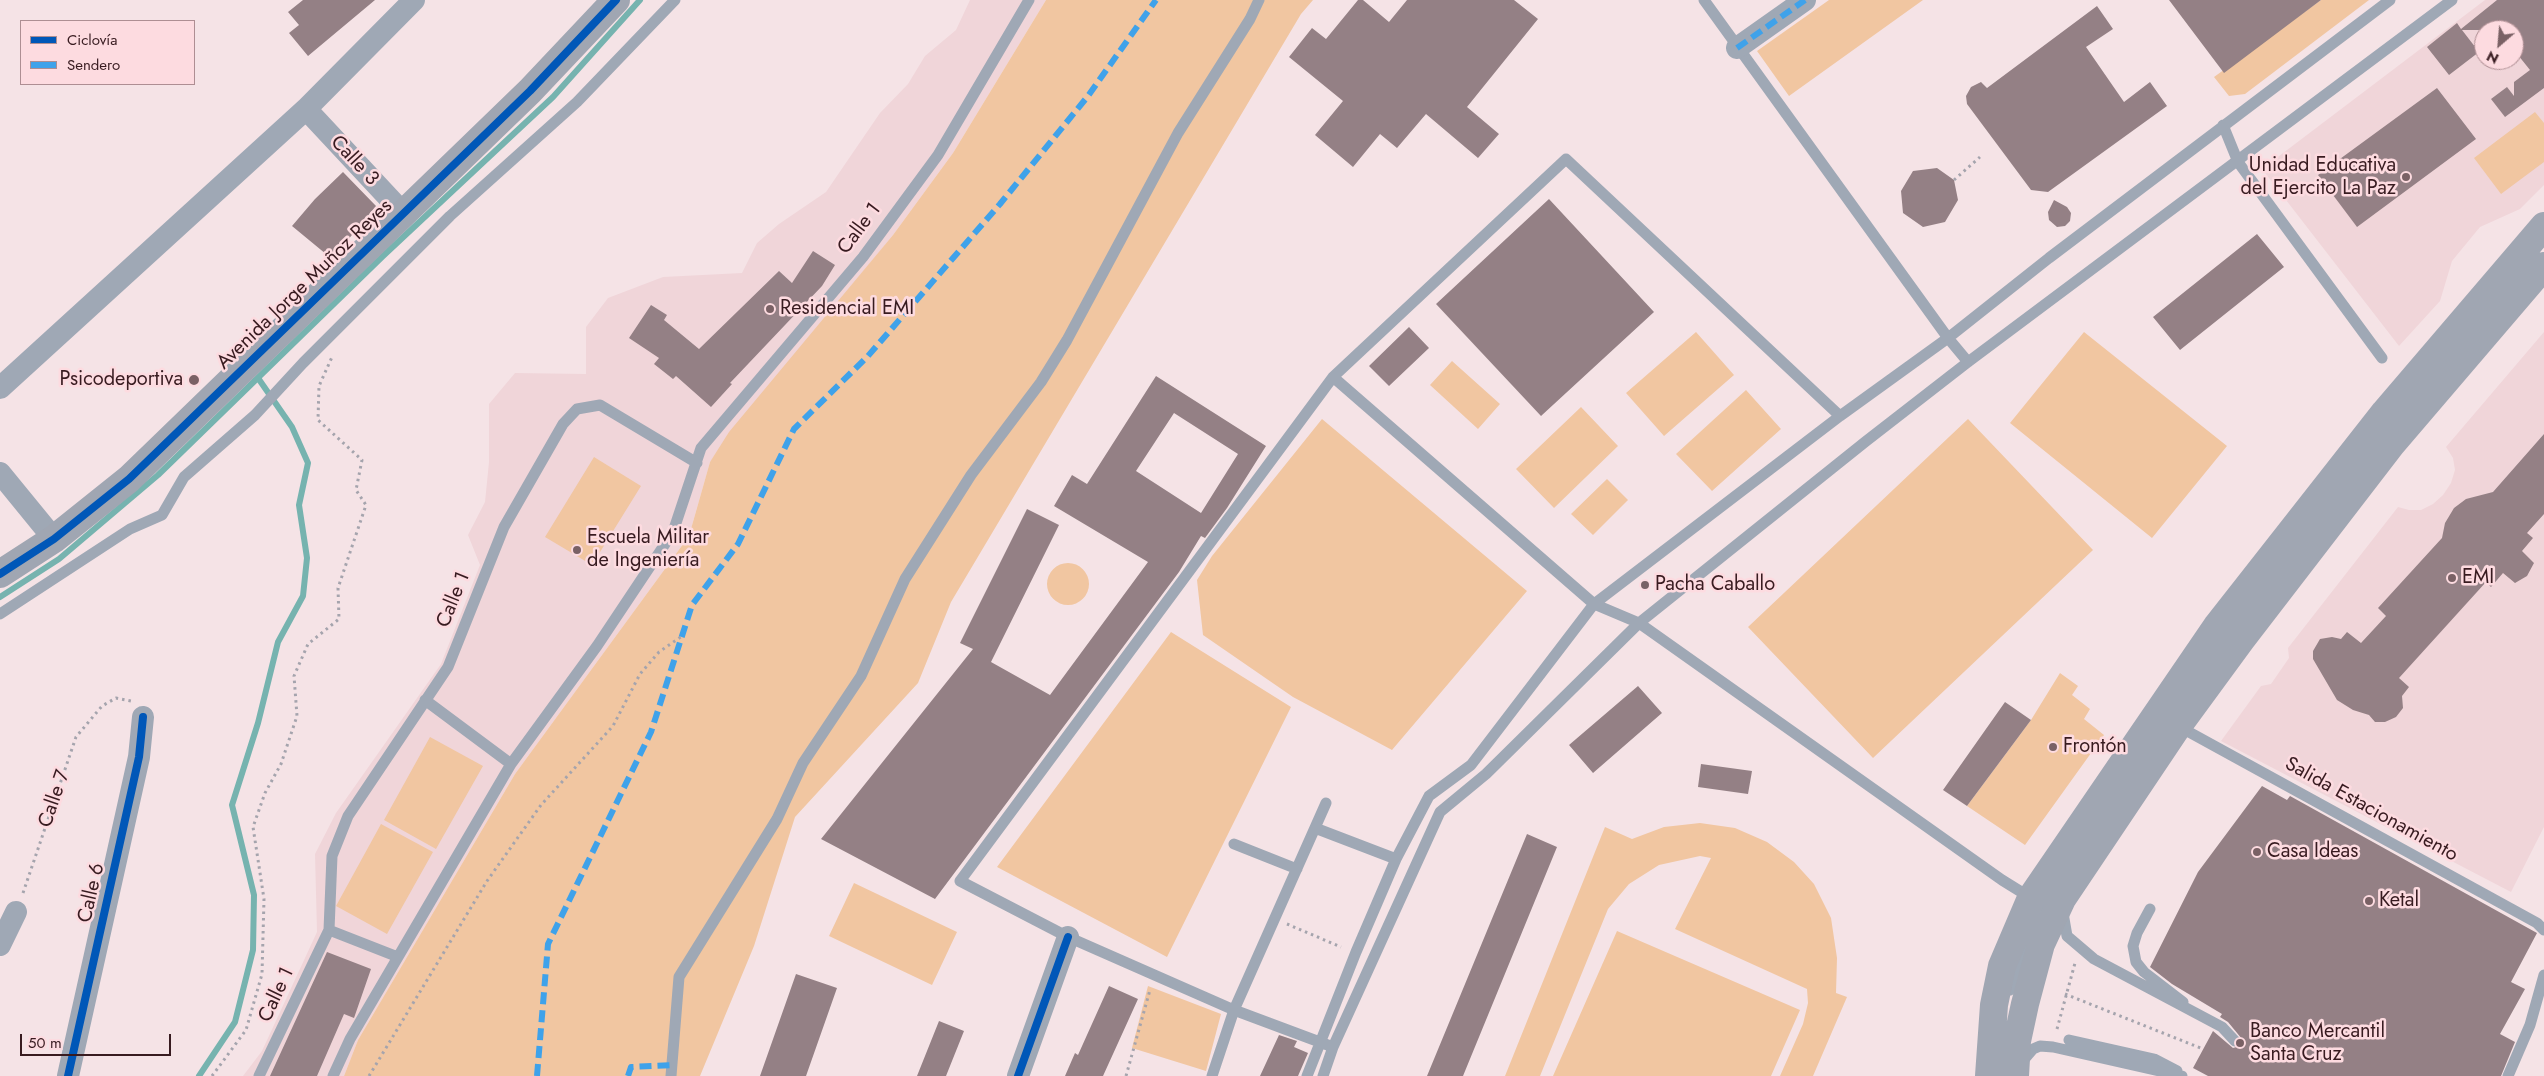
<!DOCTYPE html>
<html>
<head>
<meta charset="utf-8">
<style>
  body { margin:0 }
  #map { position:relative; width:2544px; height:1076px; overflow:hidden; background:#f5e3e6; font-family:Jost,sans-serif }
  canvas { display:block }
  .legend { position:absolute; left:20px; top:20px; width:175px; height:65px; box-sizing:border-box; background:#fddbe0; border:1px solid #ae8e93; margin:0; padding:6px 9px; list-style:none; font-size:15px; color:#381b20 }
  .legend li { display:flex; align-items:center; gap:10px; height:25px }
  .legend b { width:25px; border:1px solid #ae8e93 }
  .north { position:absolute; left:2474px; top:20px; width:50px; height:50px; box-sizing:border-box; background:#fddbe0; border:1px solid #ae8e93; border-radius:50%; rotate:207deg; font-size:14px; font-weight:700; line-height:20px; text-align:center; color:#381b20 }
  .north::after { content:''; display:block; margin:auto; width:18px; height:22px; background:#7a6165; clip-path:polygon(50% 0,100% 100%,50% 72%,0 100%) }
  .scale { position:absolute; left:20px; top:1034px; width:151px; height:22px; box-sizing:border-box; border:2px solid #381b20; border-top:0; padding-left:6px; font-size:15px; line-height:18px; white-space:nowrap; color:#381b20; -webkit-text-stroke:4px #fddbe0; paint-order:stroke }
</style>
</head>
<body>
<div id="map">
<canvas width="2544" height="1076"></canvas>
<ul class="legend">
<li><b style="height:6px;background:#0057b8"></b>Ciclovía</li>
<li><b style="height:6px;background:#3fa2ea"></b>Sendero</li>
</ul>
<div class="north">N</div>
<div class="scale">50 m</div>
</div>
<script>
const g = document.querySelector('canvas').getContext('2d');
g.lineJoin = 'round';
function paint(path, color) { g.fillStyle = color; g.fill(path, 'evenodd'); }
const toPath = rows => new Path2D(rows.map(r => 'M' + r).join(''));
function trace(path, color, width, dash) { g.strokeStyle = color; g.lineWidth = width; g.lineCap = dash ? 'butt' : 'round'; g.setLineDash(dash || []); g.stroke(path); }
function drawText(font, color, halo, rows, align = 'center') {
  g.font = font + ' Jost,sans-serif'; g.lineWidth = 5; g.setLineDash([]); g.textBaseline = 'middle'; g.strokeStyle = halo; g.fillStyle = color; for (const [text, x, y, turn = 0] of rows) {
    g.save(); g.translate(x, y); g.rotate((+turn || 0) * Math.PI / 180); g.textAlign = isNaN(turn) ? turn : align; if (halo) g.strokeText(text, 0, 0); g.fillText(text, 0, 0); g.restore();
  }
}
paint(toPath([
  [970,0,1046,0,953,153,893,235,710,462,689,536,515,774,358,1040,344,1076,243,1076,262,1051,317,932,315,854,336,813,441,664,480,565,468,535,485,502,489,462,489,404,515,373,586,374,586,327,608,298,663,277,742,273,757,243,779,224,826,192,880,113,908,84,925,56,956,30],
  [2485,0,2544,0,2544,185,2520,209,2480,227,2452,261,2440,301,2399,346,2262,169],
  [2484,30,2514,30,2514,60,2484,60],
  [2544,332,2544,827,2511,892,2221,741,2261,686,2271,684,2289,658,2288,648,2398,507,2409,510,2421,510,2433,504,2443,495,2451,483,2455,470,2453,458,2446,447]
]), '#f0d5d9');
paint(toPath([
  [1046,0,1313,0,1301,14,951,602,918,683,795,817,754,946,700,1076,344,1076,358,1040,515,774,689,536,710,462,729,432,893,235,953,153],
  [1829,0,1923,0,1789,96,1757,51],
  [2321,0,2369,0,2245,94,2229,96,2214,77],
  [2535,112,2544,123,2544,162,2501,194,2474,158],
  [1696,332,1734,375,1664,436,1626,393],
  [2084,332,2227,446,2152,538,2010,423],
  [1452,361,1500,404,1478,429,1430,385],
  [1746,390,1781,429,1712,491,1676,454],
  [1581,407,1618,446,1554,508,1516,469],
  [1322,419,1527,591,1392,750,1293,697,1203,635,1197,580,1212,556],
  [1968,419,2093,550,1873,758,1748,627],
  [594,457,641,486,592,565,545,537],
  [1607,479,1628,500,1593,535,1571,514],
  '1047 584a21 21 0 1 1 42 0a21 21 0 1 1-42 0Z',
  [1171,632,1291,707,1167,957,997,867],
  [2060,673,2078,686,2072,695,2090,709,2084,719,2104,735,2025,845,1967,806,2031,720],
  [430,737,483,766,436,849,384,820],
  [1700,823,1735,828,1767,842,1794,862,1814,884,1831,918,1837,958,1836,993,1847,997,1813,1076,1780,1076,1803,1024,1808,1003,1807,989,1675,929,1711,858,1700,856,1659,865,1629,884,1608,909,1540,1076,1505,1076,1605,827,1632,839,1664,827],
  [381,824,433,852,387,934,336,906],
  [854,883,957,932,932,985,829,936],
  [1617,931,1800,1010,1771,1076,1553,1076],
  [1148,986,1221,1014,1206,1071,1132,1048]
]), '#f1c6a1');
trace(toPath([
  [0,597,59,559,158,475,383,256,553,97,640,0],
  [199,1076,235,1022,253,950,254,895,232,805,258,723,278,642,303,596,307,558,299,505,308,463,292,427,258,378]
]), '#76b3af', 6);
paint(toPath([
  [303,0,375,0,308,56,289,33,299,25,288,12],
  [1358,0,1363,0,1389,22,1407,0,1514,0,1538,19,1467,107,1499,134,1478,158,1426,114,1397,148,1380,134,1353,167,1315,135,1343,101,1289,57,1312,28,1326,39],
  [2169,0,2321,0,2224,73],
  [2497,0,2544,0,2544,88,2505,117,2491,99,2507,87,2514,96,2514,82,2530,70,2514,50,2514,30,2462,30,2479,52,2449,75,2427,47,2457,23,2461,29],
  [2097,6,2113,29,2086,47,2124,102,2150,82,2167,106,2048,192,2031,190,1967,104,1966,96,1971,87,1981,82,1987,88],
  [2437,88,2476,139,2357,227,2318,175],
  [1937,168,1954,180,1958,200,1945,222,1923,227,1903,213,1901,191,1913,171],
  [343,172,376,206,332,259,292,226,315,199],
  [1549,199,1654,312,1541,416,1436,304],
  [2054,200,2067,207,2071,213,2070,221,2065,226,2057,227,2049,220,2048,212],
  [2257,234,2284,267,2180,350,2153,317],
  [813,251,835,265,822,286,730,383,732,384,711,407,676,376,673,379,654,364,659,358,629,338,651,305,667,315,664,320,699,349,779,271,792,283],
  [1409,327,1429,348,1389,386,1369,366],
  [1156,376,1266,446,1227,508,1205,538,1201,536,1179,572,935,899,821,839,973,649,960,643,1027,509,1059,525,991,662,1050,695,1148,562,1054,506,1072,475,1087,484],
  [1174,413,1238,454,1201,513,1136,471],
  [2544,434,2544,514,2527,533,2533,538,2522,551,2534,563,2527,576,2515,583,2503,573,2491,587,2486,582,2399,678,2409,687,2402,696,2403,708,2396,717,2385,722,2375,722,2369,715,2353,710,2337,700,2313,659,2313,651,2320,639,2332,637,2341,639,2347,632,2361,643,2386,616,2378,608,2442,538,2445,523,2454,508,2466,499,2493,492],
  [1638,686,1662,713,1593,773,1569,745],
  [2005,702,2031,720,1967,806,1943,790],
  [1701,764,1752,771,1748,794,1698,787],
  [2262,786,2287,800,2290,796,2537,933,2511,982,2525,989,2500,1034,2515,1042,2501,1076,2208,1076,2193,1068,2213,1031,2233,1048,2240,1046,2242,1039,2228,1022,2220,1017,2222,1014,2172,984,2150,967,2198,872],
  [1527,834,1557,847,1463,1076,1427,1076],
  [327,952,371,969,354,1018,344,1014,317,1076,270,1076],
  [796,974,837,988,806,1076,760,1076],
  [1109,986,1138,999,1103,1076,1065,1076,1075,1053,1078,1055],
  [939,1021,964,1031,946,1076,917,1076],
  [1279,1035,1297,1041,1294,1047,1308,1053,1298,1076,1260,1076]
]), '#948085');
trace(toPath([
  [1954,180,1980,157],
  [23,893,76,737,102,706,116,698,131,701],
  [1287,924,1341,947],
  [2065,994,2203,1049],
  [2057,1029,2075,963],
  [212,1076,246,1030,262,974,264,899,253,827,265,793,281,764,297,716,294,676,308,644,339,619,338,588,366,505,356,490,362,460,318,420,319,386,332,357],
  [369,1076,487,881,541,805,613,726,640,674,659,652,682,636],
  [1126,1076,1150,990]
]), '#a5a4ad', 3, [2.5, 4]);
trace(toPath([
  [1704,0,1948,338,1968,362],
  [2223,125,2238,162,2382,358],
  [1333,377,1594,604,1639,623,2002,880,2031,898],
  [0,614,130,529,162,515,184,477,255,415,303,363,450,216,577,102,675,0],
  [425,700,511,764],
  [2178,726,2537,923,2544,930],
  [1315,828,1396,859],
  [1234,844,1297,869],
  [2150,909,2137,933,2133,946,2136,962,2144,972,2183,1002],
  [2063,913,2067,936,2094,959,2222,1027,2235,1041],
  [329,930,398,957],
  [2010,990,2022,956,2053,888],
  [2069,1040,2154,1059,2177,1071],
  [1333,1047,1234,1010,1068,937,960,881,1333,377,1566,159,1840,416],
  [2021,1063,2033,1049,2040,1046,2053,1047,2182,1076],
  [259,1076,329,930,332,856,348,816,448,667,504,527,563,424,577,409,600,405,697,463],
  [333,1076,350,1039,511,764,597,646,673,532,701,448,863,257,938,155,1029,0],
  [671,1076,679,977,777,819,803,763,861,676,905,579,971,475,1041,382,1067,340,1178,133,1250,19,1259,0],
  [1212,1076,1234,1010,1326,803],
  [1307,1076,1356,952,1396,859,1429,796,1471,765,1594,604,1840,416,1948,338,2049,258,2390,0],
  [1323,1076,1333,1047,1440,812,1486,774,1639,623,1865,442,1968,362,2452,0],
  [2508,1076,2530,1025,2544,975]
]), '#9fa8b5', 11);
trace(toPath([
  [1737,48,1805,0],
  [306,109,403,213],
  [0,388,306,109,414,0],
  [0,473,54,539],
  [0,945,16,912],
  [68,1076,139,757,143,717],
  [1018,1076,1068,937]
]), '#9fa8b5', 22);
trace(toPath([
  [0,574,54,539,129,479,530,91,616,0],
  [1989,1076,1994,1005,2002,966,2031,898,2217,626,2385,412,2544,226],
  [2015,1076,2017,1041,2025,1004,2041,944,2062,899,2178,726,2241,640,2391,445,2544,266]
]), '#a0a6b2', 28);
trace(toPath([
  [1737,48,1805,0],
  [537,1076,548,944,651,732,692,605,738,544,794,429,868,356,1000,204,1088,96,1156,0],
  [628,1076,631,1067,673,1065]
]), '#3fa2ea', 6, [12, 6]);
trace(toPath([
  [0,574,54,539,129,479,530,91,616,0],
  [68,1076,139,757,143,717],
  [1018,1076,1068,937]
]), '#0057b8', 8);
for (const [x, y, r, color] of [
  [2406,177,5,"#7a6165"],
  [770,309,5,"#7a6165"],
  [194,380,6,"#7a6165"],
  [577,550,5,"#7a6165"],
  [2452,578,5,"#7a6165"],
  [1645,585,5,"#7a6165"],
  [2053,747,5,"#7a6165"],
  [2257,852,5,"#7a6165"],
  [2369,901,5,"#7a6165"],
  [2240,1043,5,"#7a6165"]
]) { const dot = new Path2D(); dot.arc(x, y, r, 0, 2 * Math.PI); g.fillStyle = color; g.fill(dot); trace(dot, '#fddbe0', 2); }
drawText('20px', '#381b20', '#fddbe0', [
  ["Calle 3",354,161,47],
  ["Calle 1",860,229,-53],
  ["Avenida Jorge Muñoz Reyes",305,285,-44],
  ["Calle 1",454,600,-68],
  ["Calle 7",55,799,-71],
  ["Salida Estacionamiento",2371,810,29],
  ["Calle 6",92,893,-77],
  ["Calle 1",277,995,-65]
]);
drawText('20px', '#381b20', '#fddbe0', [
  ["Unidad Educativa",2396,166,"right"],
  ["del Ejercito La Paz",2396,189,"right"],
  ["Residencial EMI",780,309],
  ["Psicodeportiva",183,380,"right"],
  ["Escuela Militar",587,538],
  ["de Ingeniería",587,561],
  ["EMI",2462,578],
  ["Pacha Caballo",1655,585],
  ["Frontón",2063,747],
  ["Casa Ideas",2267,852],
  ["Ketal",2379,901],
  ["Banco Mercantil",2250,1032],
  ["Santa Cruz",2250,1055]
], 'left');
</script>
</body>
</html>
